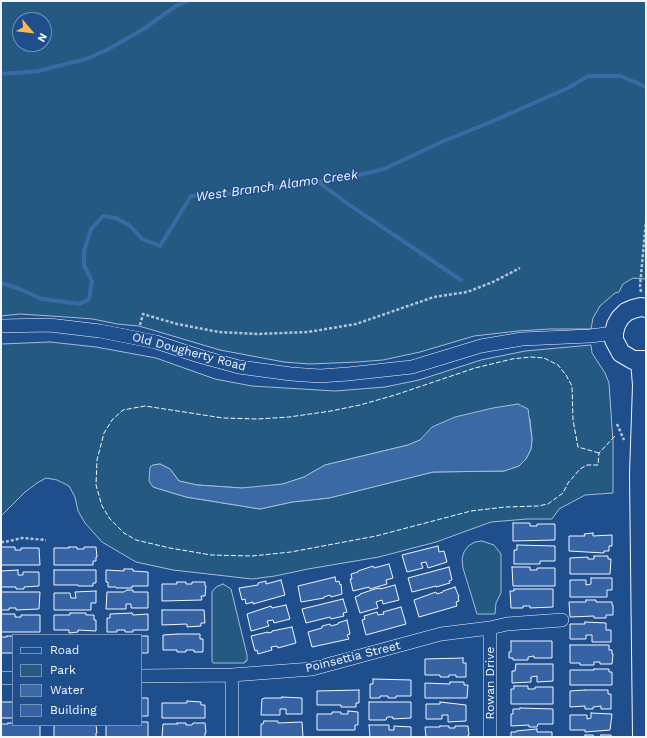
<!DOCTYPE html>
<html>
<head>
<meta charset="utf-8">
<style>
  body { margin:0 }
  #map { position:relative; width:647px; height:738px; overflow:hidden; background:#1f4e8c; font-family:"Work Sans",sans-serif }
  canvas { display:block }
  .frame { position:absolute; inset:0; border:2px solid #f2f6ff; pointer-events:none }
  .legend { position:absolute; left:12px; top:634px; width:130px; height:92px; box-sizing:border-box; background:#1f4e8c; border:1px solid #7391ba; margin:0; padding:5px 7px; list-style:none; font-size:12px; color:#f2f6ff }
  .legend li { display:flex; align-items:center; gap:8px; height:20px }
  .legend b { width:20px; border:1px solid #7391ba }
  .north { position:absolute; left:12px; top:12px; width:40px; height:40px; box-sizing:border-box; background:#1f4e8c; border:1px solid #7391ba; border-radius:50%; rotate:118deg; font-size:11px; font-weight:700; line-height:16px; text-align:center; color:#f2f6ff }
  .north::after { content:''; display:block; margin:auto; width:14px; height:18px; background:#ffb74d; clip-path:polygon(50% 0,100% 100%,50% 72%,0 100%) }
</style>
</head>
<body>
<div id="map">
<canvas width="647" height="738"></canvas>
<div class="frame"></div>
<ul class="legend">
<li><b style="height:5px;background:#1f4e8c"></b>Road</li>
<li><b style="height:11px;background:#245a82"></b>Park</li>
<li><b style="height:11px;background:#3b69a3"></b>Water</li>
<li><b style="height:11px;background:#3563a3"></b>Building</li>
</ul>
<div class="north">N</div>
</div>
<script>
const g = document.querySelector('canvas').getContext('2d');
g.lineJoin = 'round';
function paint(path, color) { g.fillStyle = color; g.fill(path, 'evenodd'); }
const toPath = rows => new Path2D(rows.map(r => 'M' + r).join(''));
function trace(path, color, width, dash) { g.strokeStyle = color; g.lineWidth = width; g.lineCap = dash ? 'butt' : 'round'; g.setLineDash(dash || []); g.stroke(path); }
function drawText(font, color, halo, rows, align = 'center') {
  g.font = font + ' "Work Sans",sans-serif'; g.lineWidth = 3; g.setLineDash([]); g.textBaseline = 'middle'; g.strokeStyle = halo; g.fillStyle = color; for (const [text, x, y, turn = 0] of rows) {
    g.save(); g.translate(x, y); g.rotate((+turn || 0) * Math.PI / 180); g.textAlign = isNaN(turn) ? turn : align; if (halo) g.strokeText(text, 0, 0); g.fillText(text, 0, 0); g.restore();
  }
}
const green = toPath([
  [1,1,646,1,646,279,633,278,623,284,619,292,615,293,600,306,593,318,591,329,550,329,518,331,474,336,420,352,383,360,358,362,309,364,284,362,220,350,139,326,117,324,93,319,66,317,20,314,1,316,1,1],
  [20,20,44,20,44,44,20,44,20,20],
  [50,342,96,347,156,358,215,379,252,386,335,391,385,387,419,380,481,360,525,351,591,345,592,353,605,373,609,383,613,442,613,493,585,495,559,509,552,519,527,519,491,522,436,542,379,557,308,569,275,576,252,579,173,570,136,562,102,542,85,523,78,511,75,497,69,486,57,480,46,478,37,483,25,492,1,516,1,344,50,342],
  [530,420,532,439,531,449,526,459,519,466,504,471,433,472,329,498,292,502,260,509,186,497,153,487,153,465,160,464,170,469,179,481,197,485,242,488,264,487,283,484,304,477,325,465,408,445,420,440,423,437,530,420],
  [482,541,494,545,501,554,501,593,496,603,495,614,477,614,463,568,462,559,464,552,468,546,475,542,482,541],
  [223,584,231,589,247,655,247,661,245,661,245,663,213,663,212,661,212,592,216,587,223,584]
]);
paint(green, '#245a82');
trace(green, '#a8bbd7', 1);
const water = toPath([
  [518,404,528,409,532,439,531,449,526,459,519,466,504,471,433,472,329,498,292,502,260,509,186,497,153,487,149,481,150,467,153,465,160,464,170,469,179,481,197,485,242,488,283,484,304,477,325,465,408,445,420,440,432,427,455,417,493,408,518,404]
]);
paint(water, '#3b69a3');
trace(water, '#a8bbd7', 1);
trace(toPath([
  [1,74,38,71,86,59,107,50,145,28,176,6,188,1],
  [318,182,351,206,461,280],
  [1,283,17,288,42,299,80,304,89,299,92,281,84,265,84,251,91,229,103,216,116,218,129,225,142,239,160,246,191,196,219,195,351,177,384,169,444,141,491,122,568,88,588,76,621,76,646,87]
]), '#3b69a3', 4);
const building = toPath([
  [513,523,530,523,530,526,537,526,537,524,555,524,555,540,513,541,513,523],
  [593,533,593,536,612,535,612,546,609,546,609,551,604,551,604,553,569,551,569,536,585,536,584,534,593,533],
  [517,545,555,546,555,561,540,561,540,564,514,564,514,550,517,550,517,545],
  [438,546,439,552,444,551,447,562,428,568,426,562,421,563,423,568,407,572,402,555,438,546],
  [1,547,15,547,15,550,21,550,21,548,39,548,40,565,1,565,1,547],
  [69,547,77,547,77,549,84,549,84,547,96,547,97,557,96,557,96,561,93,561,93,565,54,565,54,548,69,548,69,547],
  [594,556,608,556,608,559,611,559,610,574,570,574,570,558,588,557,588,559,594,559,594,556],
  [389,564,393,578,386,580,387,584,370,589,369,587,353,591,350,579,352,579,351,574,358,572,358,571,373,566,374,568,389,564],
  [449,567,452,580,449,581,450,583,436,587,436,586,412,592,408,578,449,567],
  [512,567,530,567,530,570,537,570,537,568,555,568,555,586,513,586,512,567],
  [124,569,133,569,133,571,148,572,148,586,132,586,132,588,116,588,116,587,108,587,108,582,106,582,106,570,124,571,124,569],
  [18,570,18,575,23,575,23,572,39,572,39,586,24,587,24,589,16,589,16,587,1,587,1,571,18,570],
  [54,570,96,570,96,583,93,583,93,586,78,586,78,585,54,585,54,570],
  [335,577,336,582,339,581,340,585,341,584,342,594,331,597,330,595,324,597,324,598,301,602,298,586,335,577],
  [591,578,612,578,612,590,607,590,607,597,570,597,570,580,586,580,586,585,591,584,591,578],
  [281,580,285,595,253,604,253,602,246,604,245,599,242,600,239,588,258,585,258,583,266,581,266,584,281,580],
  [177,582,186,582,186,584,192,584,192,582,205,582,205,586,206,586,205,596,201,596,202,600,162,601,162,584,177,584,177,582],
  [395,585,399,600,383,604,382,600,376,602,378,608,360,613,355,597,360,595,360,594,375,589,380,588,380,589,395,585],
  [455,587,459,597,458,597,459,601,456,602,457,606,419,617,414,600,436,592,437,594,443,592,443,591,455,587],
  [514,589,553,589,553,607,530,608,530,606,523,606,523,608,511,608,510,591,514,591,514,589],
  [127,590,133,590,133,592,148,592,148,608,131,608,131,604,126,604,126,609,106,609,107,592,124,592,127,590],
  [96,591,96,603,91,603,91,610,54,610,54,593,70,593,71,598,76,598,75,592,96,591],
  [1,592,40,592,39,609,16,610,16,608,9,608,9,610,1,610,1,592],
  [343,599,347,612,343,613,344,616,331,619,330,617,306,623,302,609,343,599],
  [586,600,596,600,596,602,612,602,612,605,613,605,613,615,606,615,606,618,594,618,594,616,570,617,569,602,586,602,586,600],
  [286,605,290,619,274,623,273,620,267,621,269,626,251,631,247,614,271,606,272,608,286,605],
  [401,607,406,624,366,635,362,620,365,619,364,616,377,612,378,615,384,614,383,612,401,607],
  [162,610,204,610,205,623,201,623,201,626,187,627,187,624,162,625,162,610],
  [70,613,86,613,86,615,94,615,94,620,96,620,96,631,78,630,78,632,69,633,69,630,54,630,54,615,70,615,70,613],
  [132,613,133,615,148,614,148,630,133,630,133,632,125,632,125,630,117,630,117,632,107,632,107,618,110,618,110,614,132,613],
  [1,614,15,614,15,617,21,617,21,615,40,615,40,632,1,632,1,614],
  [347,620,350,634,347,635,349,639,312,647,308,632,322,628,322,626,330,624,331,626,338,624,338,623,347,620],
  [585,622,606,623,606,630,611,630,611,642,592,642,592,635,586,635,586,639,570,639,570,624,585,624,585,622],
  [292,627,296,643,278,648,277,646,271,647,272,650,258,654,257,650,255,651,251,636,268,632,268,633,272,632,272,631,292,627],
  [178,634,200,634,200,639,203,639,203,652,194,652,194,650,186,650,186,652,177,652,177,650,163,650,163,635,178,634],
  [7,636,13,636,13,653,1,653,1,637,7,637,7,636],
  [141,636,148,636,148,653,141,653,141,636],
  [511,641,552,641,552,658,534,658,534,656,528,657,528,660,513,660,513,658,509,658,509,652,511,652,511,641],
  [570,645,609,645,609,650,612,650,612,654,613,654,612,664,600,664,600,662,594,662,594,665,580,665,580,663,570,663,570,645],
  [463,658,463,663,466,663,466,677,456,677,456,675,449,675,449,677,440,677,440,675,425,675,425,659,463,658],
  [516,664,553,664,553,681,537,682,537,676,531,677,531,682,512,683,512,671,515,671,516,664],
  [594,669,609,669,609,672,612,672,612,685,570,685,570,670,594,670,594,669],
  [373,679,411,680,411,696,396,696,396,698,388,698,388,696,380,696,380,698,370,698,370,684,373,684,373,679],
  [450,682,464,682,464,685,468,685,467,698,425,698,425,683,450,684,450,682],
  [514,686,528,686,528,689,535,689,535,687,553,687,553,704,511,704,511,689,514,689,514,686],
  [359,690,359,703,356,703,356,707,341,707,341,705,317,705,317,691,359,690],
  [585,690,608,690,608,694,611,694,611,709,601,709,601,706,593,707,593,709,585,709,585,706,570,707,570,691,585,690],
  [282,697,302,698,302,714,286,714,286,709,280,709,280,715,261,715,262,699,265,698,282,698,282,697],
  [141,698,148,698,148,716,141,716,141,698],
  [187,701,201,702,201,705,205,705,205,718,162,718,162,703,187,703,187,701],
  [1,702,13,702,13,718,1,718,1,702],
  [369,702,411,702,411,718,393,719,393,717,387,717,386,720,369,720,369,702],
  [440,702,466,705,466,721,448,722,448,715,442,715,442,719,426,719,426,704,440,704,440,702],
  [520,708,553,709,553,724,538,724,537,727,529,727,529,725,511,726,511,714,513,714,513,709,520,709,520,708],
  [348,711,358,712,358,725,355,725,355,730,317,730,317,714,332,714,332,712,341,712,341,714,348,714,348,711],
  [591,713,612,714,610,730,585,732,585,730,570,730,570,715,587,715,587,719,591,718,591,713],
  [264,721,278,721,278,723,302,722,303,737,261,737,261,724,263,724,264,721],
  [141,722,148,722,148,737,106,737,106,725,141,725,141,722],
  [8,723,13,723,13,725,40,725,40,737,1,737,1,724,8,724,8,723],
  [177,723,186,723,186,725,192,725,193,723,205,723,206,733,205,733,205,737,162,737,163,724,178,724,177,723],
  [54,725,96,725,97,733,96,733,96,737,54,737,54,725],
  [369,725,389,725,389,730,394,730,394,726,411,727,411,737,370,737,369,725],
  [440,726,449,726,449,728,455,728,455,726,468,726,469,735,468,735,468,737,426,737,425,727,440,727,440,726],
  [537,729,537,732,552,732,552,737,511,737,511,732,516,732,516,731,537,729],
  [585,735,593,735,594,737,585,737,585,735],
  [601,735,611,735,611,737,600,737,601,737,601,735]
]);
paint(building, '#3563a3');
trace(building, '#f2f6ff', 1);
const street = toPath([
  [1,326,49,325,100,331,156,342,199,356,239,367,291,374,320,376,348,374,412,367,481,346,522,339,590,336,614,333],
  [490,628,490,737],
  [232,675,232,737],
  [141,676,232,675,312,669,441,634,490,628,507,624,562,620],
  [1,678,13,678]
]);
const secondary = toPath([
  [646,308,641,307,633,309,626,312,620,318,616,325,614,333,614,340,621,353,633,360,646,360],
  [640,361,642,385,639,474,642,737]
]);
trace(street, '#f2f6ff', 14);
trace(secondary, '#f2f6ff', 20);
trace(toPath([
  [641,292,640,286,646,221],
  [140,325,143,314,177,324,219,332,257,334,308,332,356,324,434,297,467,292,493,282,520,268],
  [617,424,624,440],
  [1,542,5,542,22,538,46,540]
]), '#b3c4dc', 2.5, [3, 2]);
trace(street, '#1f4e8c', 13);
trace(secondary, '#1f4e8c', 18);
trace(toPath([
  [599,453,578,447,573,420,572,386,566,375,558,365,544,358,531,357,512,359,475,368,395,395,360,405,331,411,289,417,257,419,223,418,145,406,123,410,112,420,104,433,97,460,96,485,102,506,110,519,124,533,136,540,170,548,211,555,252,556,291,552,376,536,471,511,505,507,538,506,548,504,563,493,568,483,580,469,587,465,598,465,599,453,615,436]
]), '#f2f6ff', 1, [5, 2]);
drawText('12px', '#f2f6ff', '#1f4e8c', [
  ["Old Dougherty Road",189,352,15],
  ["Poinsettia Street",353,657,-14],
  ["Rowan Drive",490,683,-90]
]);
drawText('italic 13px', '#f2f6ff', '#1f4e8c', [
  ["West Branch Alamo Creek",277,186,-8]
]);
</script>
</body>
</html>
